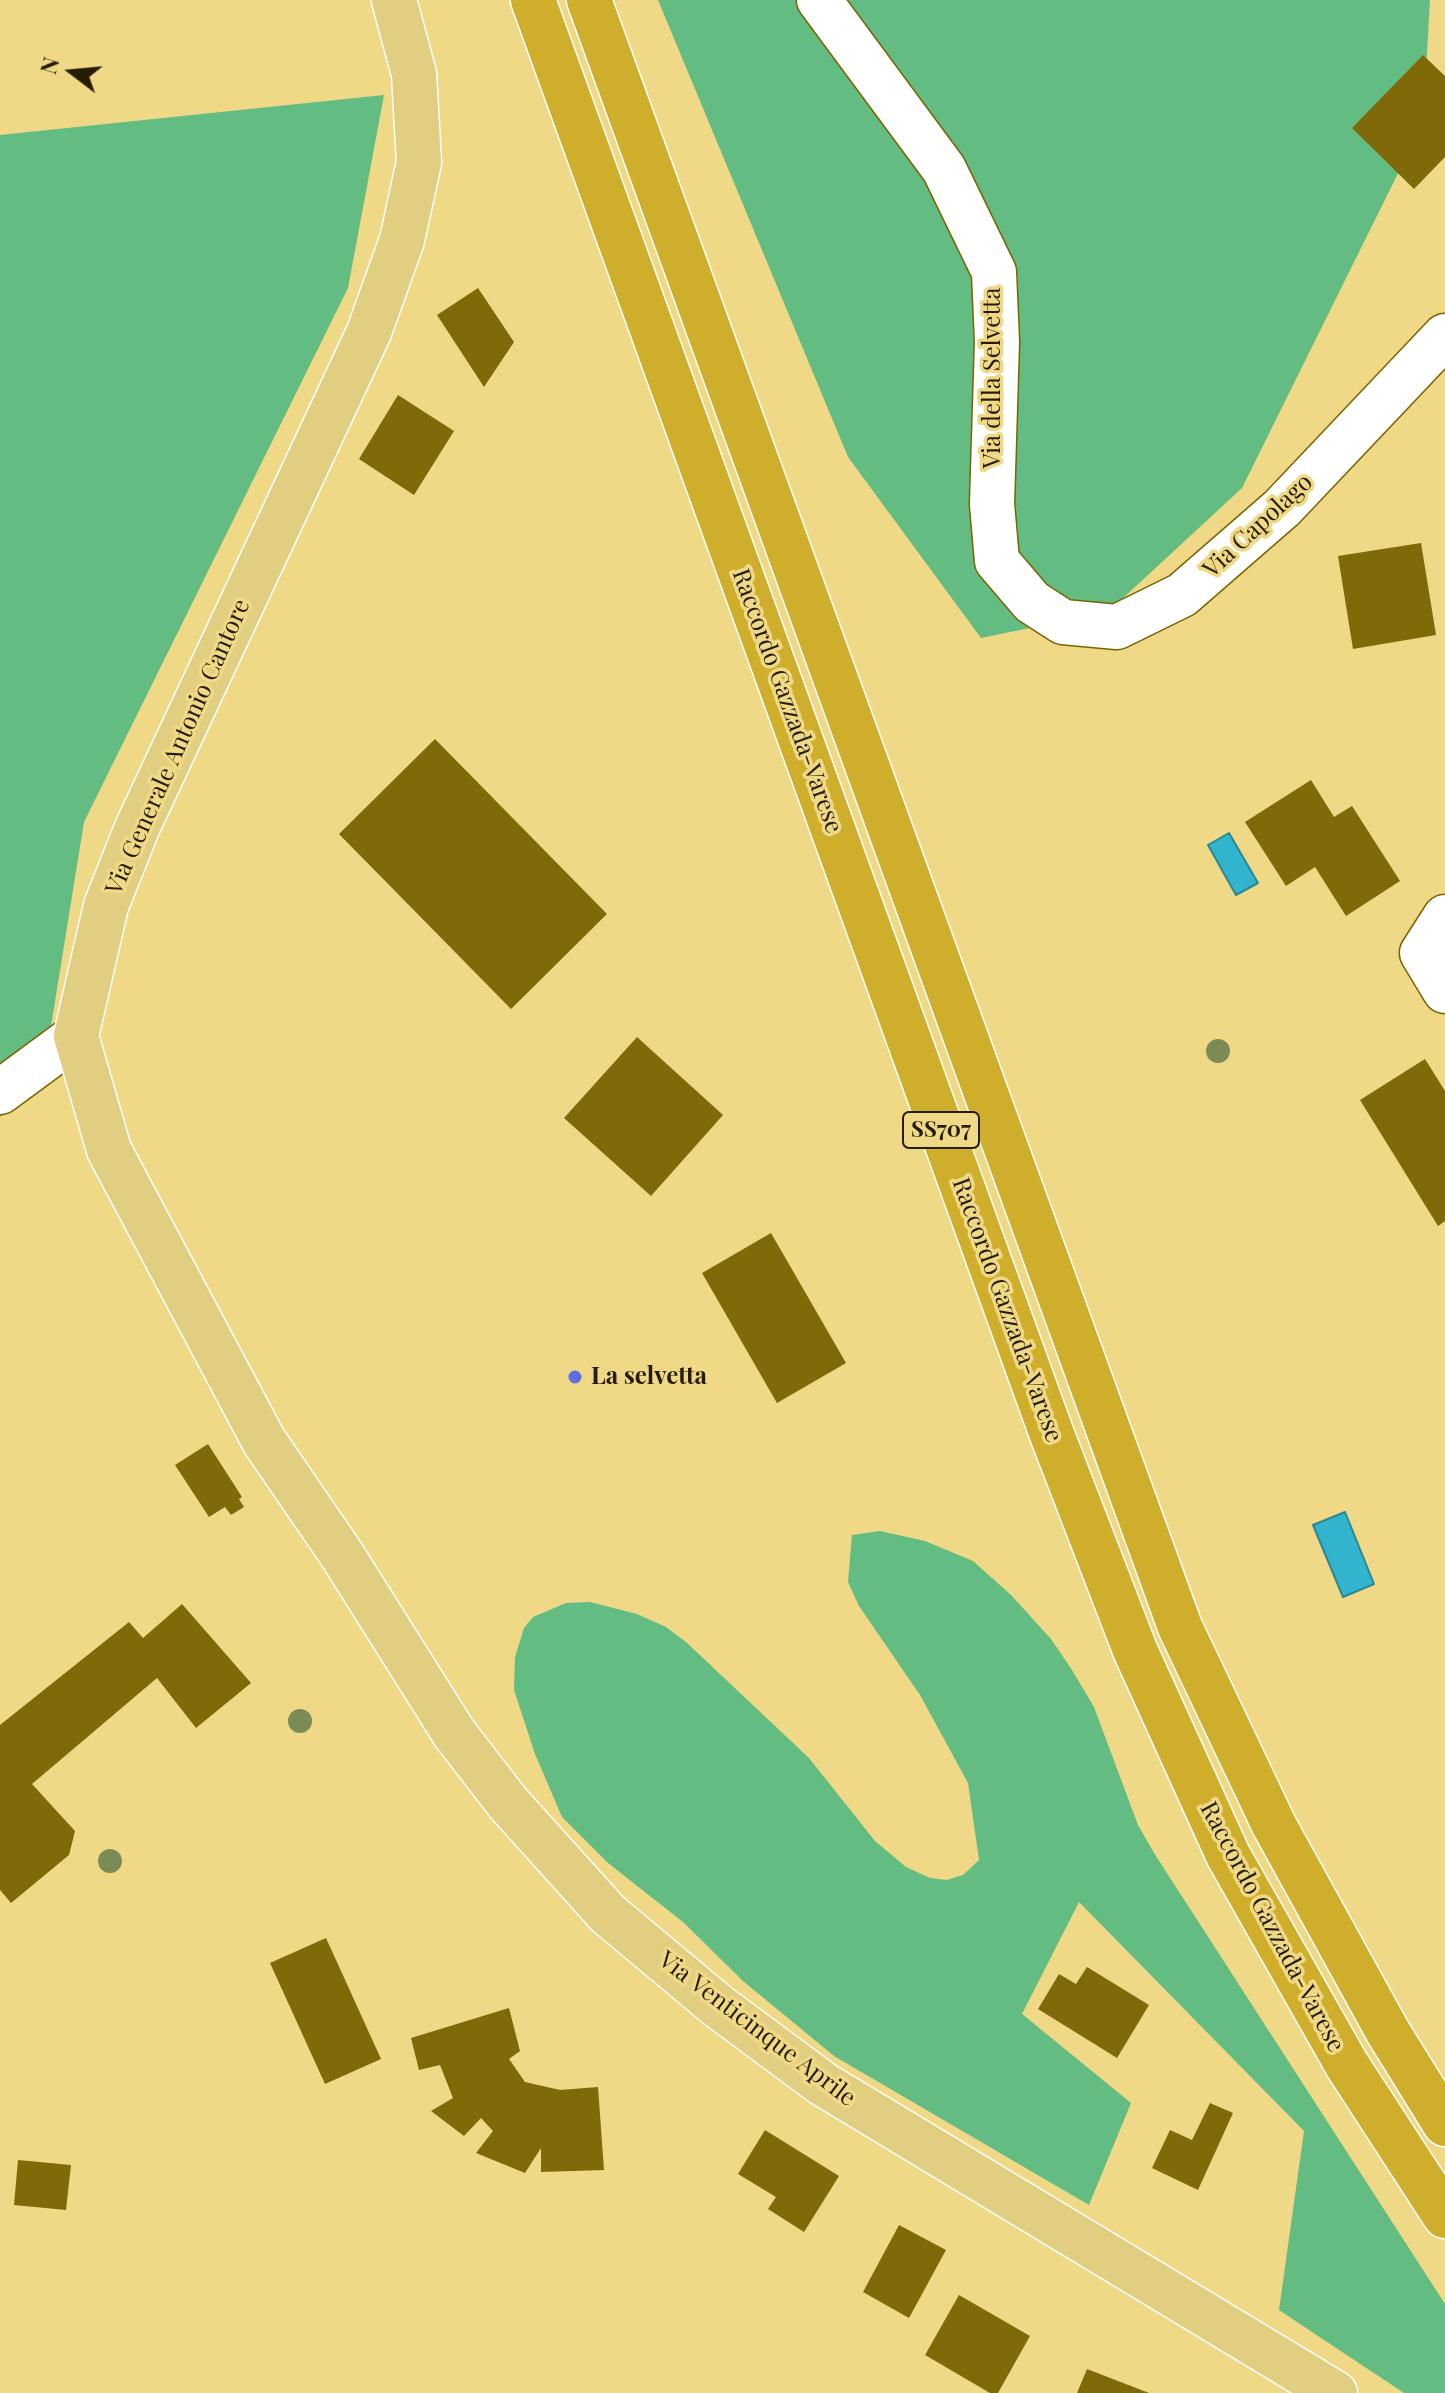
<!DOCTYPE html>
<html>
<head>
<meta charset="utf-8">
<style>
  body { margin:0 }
  #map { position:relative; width:1445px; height:2393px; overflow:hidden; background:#efd886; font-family:"Playfair Display",serif }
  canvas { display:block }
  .north { position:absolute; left:32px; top:32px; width:80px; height:80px; -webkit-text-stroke:6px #efd886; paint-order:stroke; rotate:286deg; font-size:22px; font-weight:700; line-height:32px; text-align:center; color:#261d00 }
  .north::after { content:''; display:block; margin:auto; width:28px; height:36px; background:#261d00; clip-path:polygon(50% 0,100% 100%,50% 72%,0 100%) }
</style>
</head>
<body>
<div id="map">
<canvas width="1445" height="2393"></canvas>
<div class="north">N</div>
</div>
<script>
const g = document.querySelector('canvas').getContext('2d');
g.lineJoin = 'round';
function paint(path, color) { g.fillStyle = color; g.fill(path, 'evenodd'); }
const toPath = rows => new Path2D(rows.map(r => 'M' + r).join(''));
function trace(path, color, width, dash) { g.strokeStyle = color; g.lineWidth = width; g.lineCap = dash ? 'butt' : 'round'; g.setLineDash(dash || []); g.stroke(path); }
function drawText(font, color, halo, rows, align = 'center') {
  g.font = font + ' "Playfair Display",serif'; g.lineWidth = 7; g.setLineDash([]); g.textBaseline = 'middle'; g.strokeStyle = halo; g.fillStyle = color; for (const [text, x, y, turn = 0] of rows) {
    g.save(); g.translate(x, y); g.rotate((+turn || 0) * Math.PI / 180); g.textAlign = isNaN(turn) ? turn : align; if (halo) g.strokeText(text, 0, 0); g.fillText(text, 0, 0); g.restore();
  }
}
paint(toPath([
  [658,0,1430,0,1423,123,1242,488,1108,612,981,638,848,457],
  [384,95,348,288,84,822,41,1088,0,1117,0,135],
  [880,1531,925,1541,973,1561,1011,1595,1051,1639,1072,1670,1094,1707,1138,1825,1154,1853,1445,2304,1445,2393,1404,2393,1279,2310,1304,2131,1079,1902,1022,2014,1131,2103,1089,2205,834,2056,743,1981,683,1922,608,1863,562,1817,535,1754,514,1690,515,1657,524,1628,533,1617,566,1603,590,1602,637,1614,666,1627,686,1642,809,1758,875,1841,906,1867,930,1878,947,1880,963,1875,979,1860,968,1783,920,1695,859,1606,848,1582,852,1535]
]), '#63bd83');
const water = toPath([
  [1229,833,1258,883,1236,895,1208,845,1229,833],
  [1345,1512,1374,1584,1343,1597,1313,1525,1345,1512]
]);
paint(water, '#31b5ce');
trace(water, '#2e8790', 2);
paint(toPath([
  [1423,55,1445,76,1445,157,1414,189,1352,128],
  [478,288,514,342,484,387,437,315],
  [398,395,454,431,414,495,359,459],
  [1421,543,1436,635,1353,649,1338,556],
  [435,739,607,914,511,1009,339,834],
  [1311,780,1334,817,1352,806,1400,881,1346,916,1315,867,1286,886,1245,822],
  [637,1037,723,1115,651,1196,564,1118],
  [1425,1059,1445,1091,1445,1221,1438,1226,1360,1100],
  [771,1233,846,1363,777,1403,702,1273],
  [208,1444,242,1497,239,1499,244,1507,231,1515,225,1507,209,1517,175,1465],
  [182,1604,251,1683,196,1728,157,1678,32,1784,75,1831,69,1855,11,1903,0,1890,0,1725,129,1622,143,1638],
  [326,1938,381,2059,325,2084,270,1963],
  [1087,1967,1149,2005,1117,2058,1038,2009,1059,1974,1076,1984],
  [509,2008,520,2051,509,2059,525,2082,560,2090,598,2087,604,2170,541,2172,541,2148,525,2173,476,2153,493,2131,481,2118,464,2136,431,2111,453,2098,440,2065,419,2070,411,2038],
  [1210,2103,1233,2113,1198,2190,1152,2168,1170,2130,1192,2140],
  [765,2130,839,2176,804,2232,768,2209,776,2197,738,2174],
  [18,2160,71,2165,66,2210,14,2205],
  [899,2225,946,2250,909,2318,863,2292],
  [959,2295,1030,2336,998,2393,990,2393,925,2355],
  [1087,2369,1149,2393,1077,2393]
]), '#7f6909');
const minor = toPath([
  [819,0,944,169,994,272,997,342,992,504,997,561,1032,602,1063,622,1117,627,1182,595,1282,508,1445,336],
  [1445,917,1422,953,1445,991],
  [0,1092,76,1036]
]);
const major = toPath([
  [394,0,414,74,419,162,402,240,369,332,137,828,106,906,76,1036,109,1150,264,1441,342,1555,454,1733,508,1803,608,1914,718,2006,823,2084,1335,2393]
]);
const highway = toPath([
  [533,0,1051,1432,1135,1650,1228,1855,1347,2065,1445,2216],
  [589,0,1180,1627,1274,1825,1388,2032,1445,2124]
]);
trace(minor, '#7a6400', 47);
trace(major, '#fff', 47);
trace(highway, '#fff', 47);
trace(minor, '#fff', 44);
trace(major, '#e2ce80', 44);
trace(highway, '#cfae2b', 44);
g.fillStyle = '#7c8a56';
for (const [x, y] of [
  [1218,1051],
  [300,1721],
  [110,1861]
]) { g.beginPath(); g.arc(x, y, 12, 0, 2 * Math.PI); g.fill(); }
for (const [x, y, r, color] of [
  [575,1377,8,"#5e6de4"]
]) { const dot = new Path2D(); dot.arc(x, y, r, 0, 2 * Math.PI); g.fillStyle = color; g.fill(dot); trace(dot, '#efd886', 3); }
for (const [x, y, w] of [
  [941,1130,76]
]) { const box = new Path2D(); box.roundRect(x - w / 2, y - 18, w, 36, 6); g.fillStyle = '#efd886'; g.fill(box); trace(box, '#261d00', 2); }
drawText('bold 22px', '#261d00', null, [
  ["SS707",941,1130]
]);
drawText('24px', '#261d00', '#efd886', [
  ["Via della Selvetta",993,378,-90],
  ["Via Capolago",1258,526,-43],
  ["Raccordo Gazzada-Varese",787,701,70],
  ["Via Generale Antonio Cantore",178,747,-66],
  ["Raccordo Gazzada-Varese",1007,1310,70],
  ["Raccordo Gazzada-Varese",1272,1927,62],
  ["Via Venticinque Aprile",757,2029,37]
]);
drawText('bold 24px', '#261d00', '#efd886', [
  ["La selvetta",591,1377]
], 'left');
</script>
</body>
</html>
